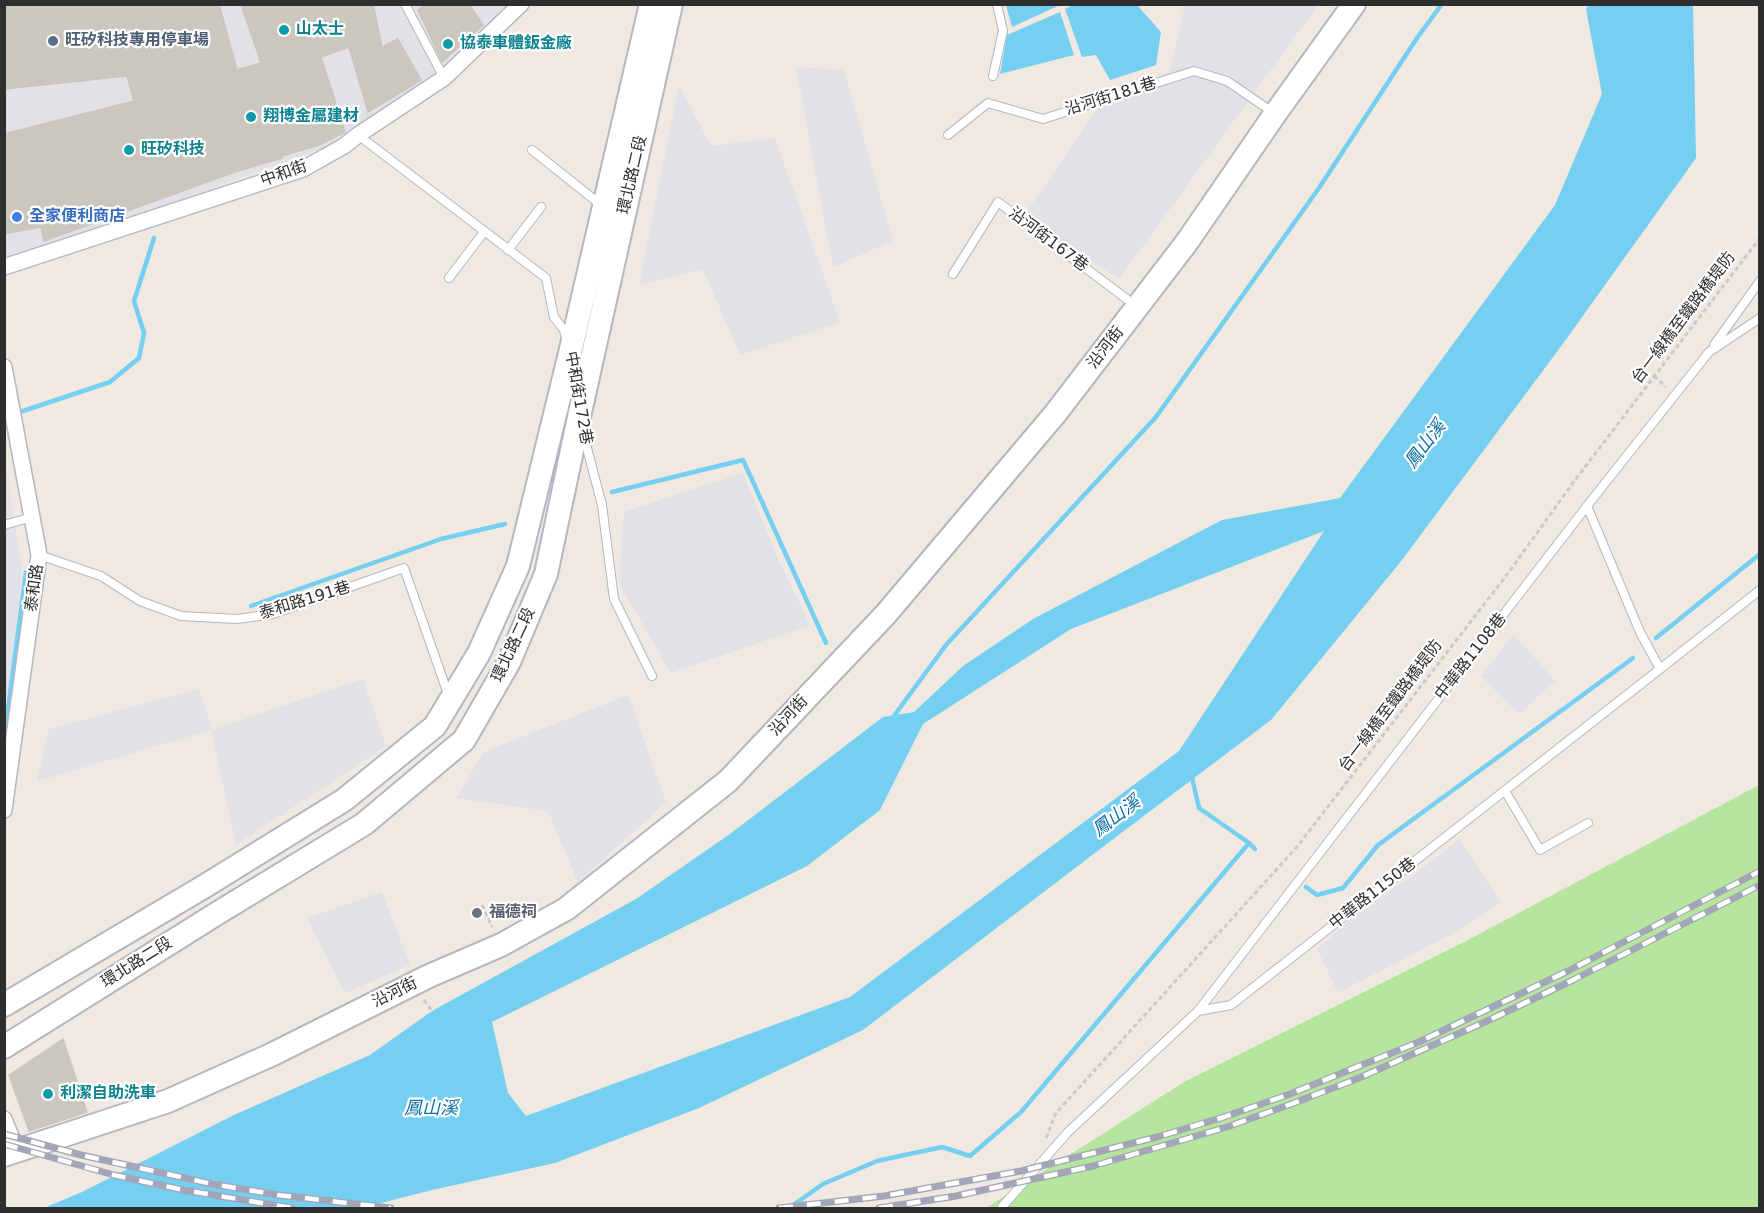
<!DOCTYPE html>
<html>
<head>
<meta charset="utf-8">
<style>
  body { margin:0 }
  #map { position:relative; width:1764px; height:1213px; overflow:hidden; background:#efe9e1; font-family:"DejaVu Sans",sans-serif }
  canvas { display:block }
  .frame { position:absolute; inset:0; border:6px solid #2e2e2e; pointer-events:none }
</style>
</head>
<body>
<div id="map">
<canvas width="1764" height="1213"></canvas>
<div class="frame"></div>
</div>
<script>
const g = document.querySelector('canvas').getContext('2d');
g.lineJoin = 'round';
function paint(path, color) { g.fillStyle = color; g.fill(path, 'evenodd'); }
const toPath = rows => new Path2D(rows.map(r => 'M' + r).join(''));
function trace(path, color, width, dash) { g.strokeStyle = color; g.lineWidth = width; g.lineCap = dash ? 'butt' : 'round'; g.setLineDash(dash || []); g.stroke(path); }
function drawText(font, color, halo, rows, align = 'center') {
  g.font = font + ' "DejaVu Sans","Noto Sans TC",sans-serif'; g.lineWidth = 4.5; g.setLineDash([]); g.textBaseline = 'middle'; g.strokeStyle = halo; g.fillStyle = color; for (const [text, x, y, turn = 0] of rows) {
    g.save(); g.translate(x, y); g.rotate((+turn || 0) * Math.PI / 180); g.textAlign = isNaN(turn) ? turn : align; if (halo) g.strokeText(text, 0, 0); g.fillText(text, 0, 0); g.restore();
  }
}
paint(toPath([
  [4,5,512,5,429,80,335,144,5,263],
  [1185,5,1318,5,1119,279,1023,217,1104,99,1170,71],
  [796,67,844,70,893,241,833,267],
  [679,85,711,146,775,138,840,322,740,355,703,269,639,285],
  [5,460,22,568,17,630,5,716],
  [743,473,777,557,810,625,671,673,619,583,624,512],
  [1514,634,1555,681,1519,714,1481,676],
  [363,679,386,746,236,845,211,730,37,781,49,729,199,689,212,730],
  [628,695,666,802,578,882,548,811,456,798,484,752],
  [1459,839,1501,903,1450,935,1338,993,1317,949,1362,909,1414,875],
  [382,892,410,965,345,993,307,918]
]), '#e3e1e8');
paint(toPath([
  [1759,785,1759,1208,986,1208,1184,1082,1466,941]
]), '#b6e59e');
paint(toPath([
  [1075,4,1137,5,1161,32,1156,65,1110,80,1096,55,1082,57,1065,9],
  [1589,4,1693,5,1696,158,1562,345,1402,560,1271,720,1104,846,863,1030,699,1108,555,1163,432,1190,361,1208,44,1208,82,1192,234,1115,370,1055,432,1011,636,899,730,834,883,717,914,712,963,666,1033,619,1222,520,1340,498,1555,205,1602,94,1586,9],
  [1324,531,1179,751,850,997,526,1116,508,1093,492,1022,807,866,880,810,923,724,1071,629],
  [1006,5,1006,4,1060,5,1012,27],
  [1060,12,1074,55,1000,74,1007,35]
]), '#75cff0');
trace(toPath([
  [23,411,110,382,139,358,144,333,134,301,154,238],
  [612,492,743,460,826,643],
  [251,606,441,539,505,524],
  [1656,638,1760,554],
  [891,720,946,645,1156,417,1319,188,1417,38,1442,4],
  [4,740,26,572],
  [1191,773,1199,808,1249,843],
  [1306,887,1317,895,1343,888,1378,845,1633,658],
  [789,1208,823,1184,877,1161,942,1147,970,1156,1021,1112,1249,843,1255,849]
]), '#75cff0', 4.5);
const building = toPath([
  [4,4,219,4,237,70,261,63,241,4,373,4,382,47,398,39,421,80,368,112,349,47,321,57,345,132,319,145,282,156,282,158,235,172,44,241,41,227,4,234,4,134,134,101,127,76,4,89,4,4],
  [426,4,469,4,483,25,442,62,418,10,426,4],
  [63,1039,87,1112,29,1131,9,1075,63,1039]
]);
paint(building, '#cbc7bf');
trace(building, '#cbc5ba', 1.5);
const lane = toPath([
  [405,4,444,78],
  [993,76,1003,31,997,4],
  [358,135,546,278,554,317,564,330,566,339],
  [948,135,988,103,1043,119,1194,71,1227,81,1274,113],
  [532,150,601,205],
  [508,250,541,207],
  [953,274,998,202,1136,306],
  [449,278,484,232],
  [1714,345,1760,281],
  [583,433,602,505,614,599,652,676],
  [1587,506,1640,632,1660,669],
  [4,525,32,517],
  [39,555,101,576,140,601,181,616,237,619,273,614,404,568,448,694],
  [1505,791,1540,850,1588,823],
  [1198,1011,1231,1005,1660,669,1760,590],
  [1002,1207,1068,1132,1198,1011,1587,506,1709,352,1760,318]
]);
const street = toPath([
  [4,267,303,169,344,146,358,135,444,78,521,4],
  [4,367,39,555,4,810],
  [4,1119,17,1151]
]);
const secondary = toPath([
  [4,1005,205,886,344,800,435,726,479,653,518,566,570,353,651,4],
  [4,1047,221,911,364,824,464,740,509,662,546,574,579,417,671,4],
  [4,1155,168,1101,273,1054,429,976,501,945,566,909,728,781,886,614,1055,414,1187,242,1275,114,1354,4]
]);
trace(lane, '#b4b7c1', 10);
trace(street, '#b4b7c1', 18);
trace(secondary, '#b4b7c1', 26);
trace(toPath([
  [1654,376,1666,387],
  [482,905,492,927],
  [424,1000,432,1011],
  [1046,1138,1056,1113,1296,848,1509,572,1575,480,1760,238]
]), '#c9c9c9', 3, [4.5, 3]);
trace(lane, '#fff', 8);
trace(street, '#fff', 15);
trace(secondary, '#fff', 22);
const rail = toPath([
  [4,1134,81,1155,212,1184,278,1195,391,1208],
  [4,1144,114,1175,183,1190,292,1208],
  [779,1208,884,1196,1021,1171,1157,1137,1224,1117,1290,1094,1419,1042,1568,971,1760,871],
  [879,1208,956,1196,1093,1166,1227,1127,1294,1103,1359,1078,1487,1021,1573,980,1760,885]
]);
trace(rail, '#a3a6b8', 7);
trace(rail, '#fff', 4.5, [14]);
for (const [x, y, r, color] of [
  [284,30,6,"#0f9aa8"],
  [53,41,6,"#5c6f8a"],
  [448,44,6,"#0f9aa8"],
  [251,117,6,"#0f9aa8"],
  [129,150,6,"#0f9aa8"],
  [17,217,6,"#3f7fe0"],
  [477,913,6,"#6b7280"],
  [48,1094,6,"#0f9aa8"]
]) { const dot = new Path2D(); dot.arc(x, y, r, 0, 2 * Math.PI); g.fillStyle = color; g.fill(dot); trace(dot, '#fff', 2); }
drawText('bold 16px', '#0d838f', '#fff', [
  ["山太士",296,30],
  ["協泰車體鈑金廠",460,44],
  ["翔博金屬建材",263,117],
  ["旺矽科技",141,150],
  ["利潔自助洗車",60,1094]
], 'left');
drawText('bold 16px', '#4e5e75', '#fff', [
  ["旺矽科技專用停車場",65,41]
], 'left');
drawText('16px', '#2e2e2e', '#fff', [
  ["沿河街181巷",1111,97,-17],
  ["中和街",284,174,-20],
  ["環北路二段",633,175,-77],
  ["沿河街167巷",1048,240,37],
  ["台一線橋至鐵路橋堤防",1684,318,-53],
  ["沿河街",1106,348,-52],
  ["中和街172巷",578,398,80],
  ["泰和路",35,588,-82],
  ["泰和路191巷",305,601,-17],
  ["環北路二段",514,645,-65],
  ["中華路1108巷",1471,657,-52],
  ["台一線橋至鐵路橋堤防",1391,706,-53],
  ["沿河街",789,716,-47],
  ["中華路1150巷",1373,894,-38],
  ["環北路二段",137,963,-32],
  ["沿河街",395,993,-26]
]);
drawText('bold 16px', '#366cbe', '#fff', [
  ["全家便利商店",29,217]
], 'left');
drawText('bold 16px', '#5b616d', '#fff', [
  ["福德祠",489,913]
], 'left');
drawText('italic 18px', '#0d6fa3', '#fff', [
  ["鳳山溪",1426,445,-53],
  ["鳳山溪",1117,817,-37],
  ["鳳山溪",431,1109]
]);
</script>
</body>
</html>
